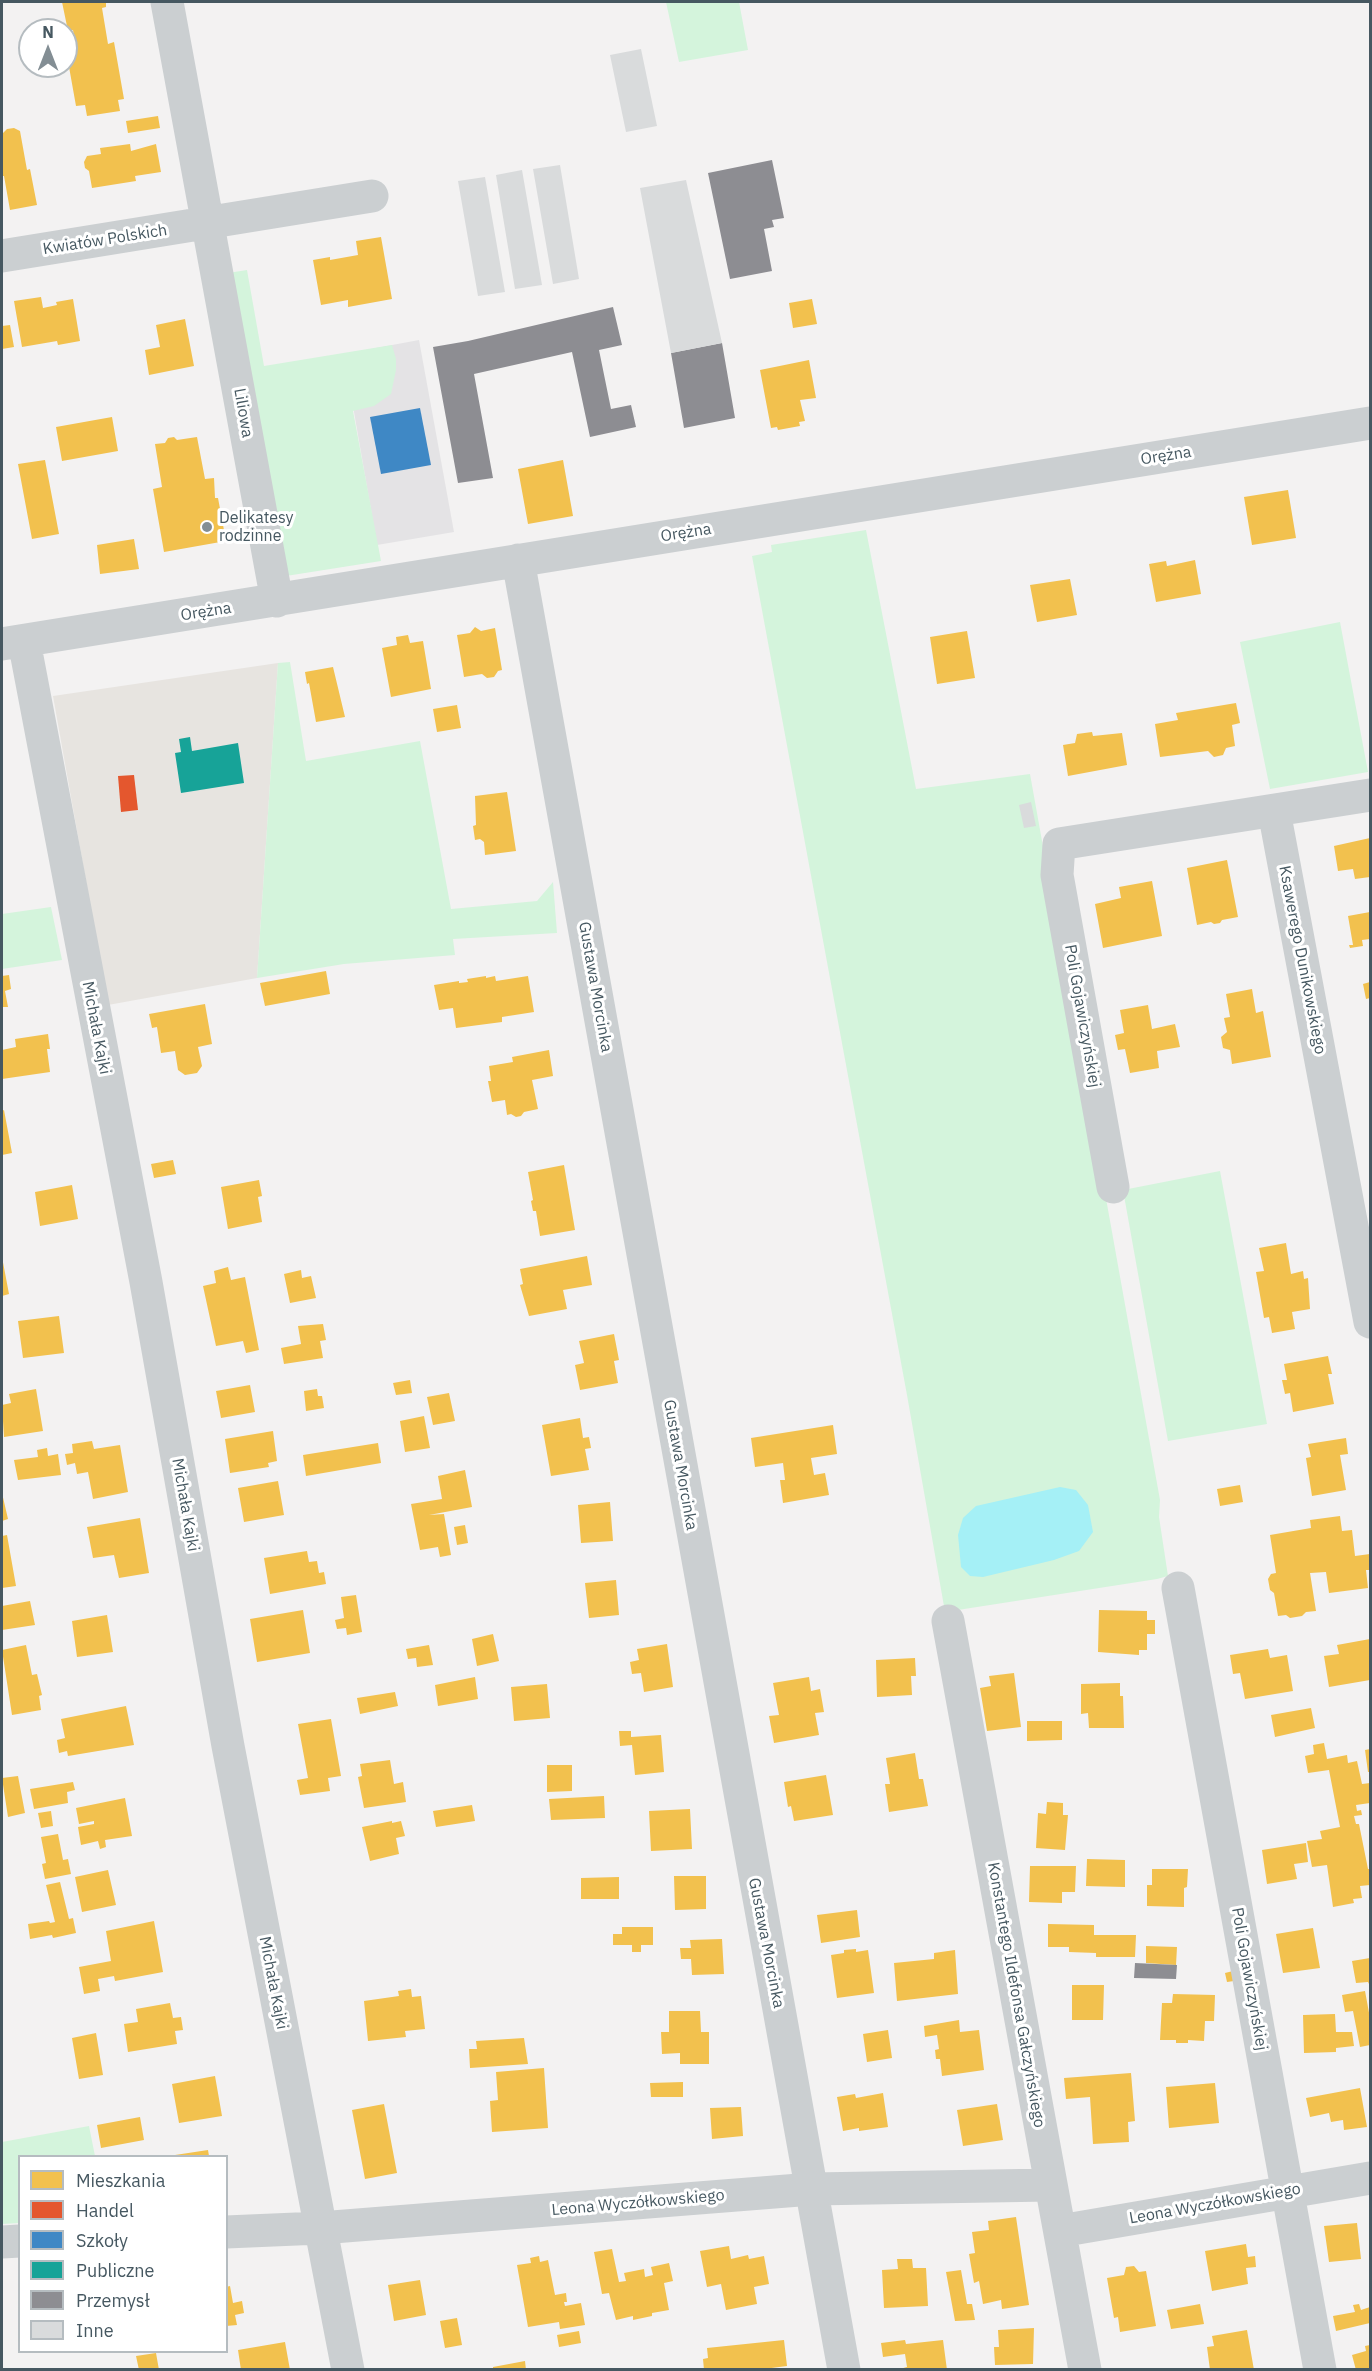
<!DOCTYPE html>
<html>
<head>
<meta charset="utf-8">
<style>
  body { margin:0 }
  #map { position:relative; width:1372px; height:2371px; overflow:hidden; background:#f3f2f2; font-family:"IBM Plex Sans",sans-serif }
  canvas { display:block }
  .frame { position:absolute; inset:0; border:3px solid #465861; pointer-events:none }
  .legend { position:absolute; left:18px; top:2155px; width:210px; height:198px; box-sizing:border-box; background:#fff; border:2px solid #b5bcc0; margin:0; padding:8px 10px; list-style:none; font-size:18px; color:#465861 }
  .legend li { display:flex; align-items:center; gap:12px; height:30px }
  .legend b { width:30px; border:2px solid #b5bcc0 }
  .north { position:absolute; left:18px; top:18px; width:60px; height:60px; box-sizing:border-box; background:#fff; border:2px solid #b5bcc0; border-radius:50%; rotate:0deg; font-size:16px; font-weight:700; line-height:24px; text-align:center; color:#465861 }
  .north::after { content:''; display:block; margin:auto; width:21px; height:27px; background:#838e94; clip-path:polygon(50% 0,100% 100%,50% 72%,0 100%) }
</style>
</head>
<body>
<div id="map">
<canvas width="1372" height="2371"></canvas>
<div class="frame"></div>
<ul class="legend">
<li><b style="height:16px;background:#f2c14e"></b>Mieszkania</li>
<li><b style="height:16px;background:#e4572e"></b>Handel</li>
<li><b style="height:16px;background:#3f88c5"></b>Szkoły</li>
<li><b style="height:16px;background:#17a398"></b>Publiczne</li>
<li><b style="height:16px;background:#8d8d92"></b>Przemysł</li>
<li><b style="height:16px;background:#d9dbdc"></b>Inne</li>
</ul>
<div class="north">N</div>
</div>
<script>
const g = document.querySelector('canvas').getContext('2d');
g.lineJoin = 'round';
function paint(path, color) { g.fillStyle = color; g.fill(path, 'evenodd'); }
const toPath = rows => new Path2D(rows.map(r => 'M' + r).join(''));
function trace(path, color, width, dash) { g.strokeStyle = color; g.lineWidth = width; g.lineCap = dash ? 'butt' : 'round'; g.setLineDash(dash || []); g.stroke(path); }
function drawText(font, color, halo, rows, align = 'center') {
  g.font = font + ' "IBM Plex Sans",sans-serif'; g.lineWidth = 6; g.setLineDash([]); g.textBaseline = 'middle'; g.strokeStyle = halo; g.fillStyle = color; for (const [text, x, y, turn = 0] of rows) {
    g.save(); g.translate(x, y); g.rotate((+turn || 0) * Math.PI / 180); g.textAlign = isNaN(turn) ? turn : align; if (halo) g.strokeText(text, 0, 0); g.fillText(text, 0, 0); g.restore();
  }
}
paint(toPath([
  [278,663,257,978,108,1005,53,696]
]), '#e7e4e0');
paint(toPath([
  [419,340,454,532,377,545,344,354]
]), '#e4e3e5');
paint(toPath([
  [666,2,739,2,748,50,679,62],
  [247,270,264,366,392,345,396,359,396,370,391,394,374,406,353,411,381,561,286,576,228,273],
  [866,530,916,789,1030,774,1160,1500,1159,1517,1168,1576,1157,1579,945,1612,907,1395,752,556,772,552,771,545],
  [1340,622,1368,772,1270,789,1240,642],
  [290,662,306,761,420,741,451,909,537,901,553,882,557,933,453,939,455,955,344,964,257,978,278,663],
  [51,907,62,960,2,969,2,914],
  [1220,1171,1267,1424,1168,1441,1123,1190],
  [89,2126,95,2156,20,2156,19,2223,2,2224,2,2142]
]), '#d4f4dc');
paint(toPath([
  [1060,1487,1076,1490,1088,1505,1093,1532,1079,1551,1054,1560,983,1577,970,1576,961,1567,958,1535,963,1518,976,1506]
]), '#a5f0f6');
paint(toPath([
  [62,2,106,2,106,7,102,8,108,44,114,42,124,99,118,100,120,111,87,116,85,105,76,106,66,50,76,49,73,30,68,31],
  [158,116,160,128,128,133,126,121],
  [14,128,20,131,27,170,30,169,37,205,10,210,4,176,2,176,2,134,7,129],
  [130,144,131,151,156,144,161,172,135,176,136,181,92,188,89,171,85,168,84,162,87,156,101,154,100,148],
  [381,237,392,299,348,307,348,300,321,305,313,260,330,257,330,260,358,255,356,241],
  [41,297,43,308,57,305,56,302,73,299,80,341,58,345,57,341,22,347,14,301],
  [812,299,817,324,793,328,789,303],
  [185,319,194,366,149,375,145,350,160,347,156,325],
  [10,325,14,347,2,349,2,326],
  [809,360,816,398,800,400,805,421,799,422,800,426,778,430,777,427,771,428,760,370],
  [112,417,118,451,62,461,56,427],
  [174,437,177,440,197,437,205,479,214,478,215,498,218,498,226,541,164,552,153,489,162,487,155,444,165,443,168,438],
  [45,460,59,534,32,539,18,464],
  [563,460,573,516,528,524,518,469],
  [1288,490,1296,538,1252,545,1244,497],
  [134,539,139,569,100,574,97,545],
  [1195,560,1201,594,1156,602,1149,564,1166,561,1167,566],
  [1070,579,1077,615,1037,622,1030,585],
  [475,627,481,631,495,628,502,670,498,671,494,677,487,678,482,674,464,677,457,635,470,633],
  [967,631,975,678,937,684,930,637],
  [408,635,410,643,423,641,431,689,391,697,382,648,397,645,396,637],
  [333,667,345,717,316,722,309,683,307,684,305,672],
  [1236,703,1240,723,1232,725,1235,746,1226,748,1223,755,1214,757,1208,751,1160,757,1155,724,1178,720,1176,713],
  [457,705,461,728,437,732,433,709],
  [1092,732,1093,736,1122,733,1127,765,1068,776,1063,745,1075,743,1077,734],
  [507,792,516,851,485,855,484,842,480,839,475,840,473,826,476,825,475,796],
  [1370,838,1370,877,1355,879,1353,869,1338,871,1334,846],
  [1227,860,1238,917,1222,920,1220,923,1214,924,1211,922,1197,925,1187,868],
  [1152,881,1162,936,1103,948,1095,904,1121,898,1119,887],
  [1370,912,1370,939,1362,940,1363,946,1350,948,1349,945,1353,945,1348,916],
  [326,971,330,994,265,1006,260,983],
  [9,975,11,989,5,991,8,1007,2,1007,2,976],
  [486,976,486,978,495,976,496,981,528,976,534,1012,502,1017,502,1022,456,1028,453,1008,439,1010,434,985,459,981,459,983,468,982,467,979],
  [1370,982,1370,998,1366,999,1363,984],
  [1252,989,1256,1013,1263,1011,1271,1057,1232,1064,1230,1050,1223,1048,1221,1037,1227,1032,1224,1018,1230,1017,1226,994],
  [205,1004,212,1044,198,1047,202,1066,197,1073,185,1075,178,1070,175,1051,161,1053,157,1027,152,1028,149,1014],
  [1148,1005,1152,1029,1175,1024,1180,1047,1157,1051,1159,1068,1130,1073,1125,1049,1118,1050,1115,1035,1124,1033,1120,1010],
  [48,1034,50,1049,47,1049,50,1072,2,1079,2,1050,16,1047,15,1039],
  [549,1050,553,1076,532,1080,538,1109,524,1112,521,1116,516,1117,511,1114,507,1115,505,1100,492,1102,488,1081,491,1081,489,1066,513,1062,512,1057],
  [4,1110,12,1153,2,1155,2,1111],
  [173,1160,176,1174,154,1178,151,1164],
  [564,1165,575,1230,540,1236,536,1211,533,1211,531,1201,533,1200,528,1172],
  [259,1180,262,1196,258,1197,262,1222,228,1229,221,1187],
  [72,1185,78,1219,40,1226,35,1192],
  [1286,1243,1291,1274,1303,1271,1304,1279,1308,1278,1310,1309,1292,1312,1295,1329,1272,1333,1269,1317,1264,1318,1256,1272,1264,1271,1259,1248],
  [587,1256,592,1285,563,1290,567,1309,529,1316,520,1285,523,1284,520,1269],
  [2,1257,9,1294,2,1296],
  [228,1267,231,1280,245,1277,259,1350,246,1353,243,1341,216,1346,203,1286,216,1283,214,1271],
  [301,1270,302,1278,311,1276,316,1298,290,1303,284,1274],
  [59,1316,64,1353,23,1358,18,1321],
  [323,1324,326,1340,320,1341,323,1358,284,1364,281,1348,301,1344,298,1326],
  [614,1334,619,1360,614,1361,618,1383,580,1390,575,1365,584,1363,579,1341],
  [1328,1356,1332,1374,1328,1374,1334,1404,1293,1412,1290,1393,1285,1394,1282,1380,1287,1380,1284,1364],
  [410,1380,412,1393,396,1395,393,1383],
  [250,1385,255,1412,221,1418,216,1391],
  [36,1389,43,1431,4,1437,2,1405,11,1403,9,1394],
  [317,1389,318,1396,322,1396,324,1408,306,1411,304,1391],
  [449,1393,455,1421,433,1425,427,1397],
  [424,1416,430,1448,405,1452,400,1421],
  [580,1418,583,1438,589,1437,591,1448,585,1449,589,1470,551,1476,542,1425],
  [833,1425,837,1454,811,1458,814,1475,825,1473,829,1495,783,1503,780,1480,785,1480,783,1463,755,1467,751,1438],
  [273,1431,277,1461,268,1463,269,1467,230,1473,225,1439],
  [1346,1438,1348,1454,1340,1455,1346,1490,1312,1496,1306,1458,1311,1457,1308,1444],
  [92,1441,94,1449,120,1445,128,1492,93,1499,88,1472,77,1474,75,1463,67,1465,65,1454,73,1453,72,1444],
  [378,1443,381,1463,306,1476,303,1455],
  [47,1448,48,1456,58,1454,61,1475,18,1480,14,1460,38,1457,37,1450],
  [465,1470,472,1507,429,1515,444,1514,451,1555,440,1557,438,1547,420,1550,411,1504,442,1499,438,1476],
  [278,1481,284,1515,244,1522,238,1488],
  [1240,1485,1243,1502,1220,1506,1217,1489],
  [2,1493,8,1519,2,1521],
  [610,1502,613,1541,581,1543,578,1505],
  [1340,1516,1342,1531,1352,1530,1355,1556,1370,1554,1370,1570,1366,1570,1368,1588,1329,1593,1326,1572,1310,1573,1316,1611,1306,1612,1302,1616,1290,1618,1286,1615,1278,1616,1274,1593,1270,1590,1268,1579,1271,1574,1276,1573,1270,1535,1311,1528,1310,1520],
  [140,1518,149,1573,119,1578,114,1555,93,1558,87,1527],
  [465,1525,468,1543,457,1545,454,1527],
  [7,1535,16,1586,2,1588,2,1536],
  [307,1551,309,1562,317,1561,319,1573,324,1572,326,1584,270,1594,264,1558],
  [616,1580,619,1615,589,1618,585,1583],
  [356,1595,362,1632,347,1635,346,1628,337,1629,335,1620,344,1618,341,1597],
  [30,1601,35,1625,2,1630,2,1606],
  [303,1610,310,1653,257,1662,250,1619],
  [1099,1610,1147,1611,1147,1620,1155,1620,1155,1634,1147,1634,1147,1650,1139,1650,1139,1655,1098,1652],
  [107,1615,113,1652,77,1657,72,1621],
  [493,1634,499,1661,477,1666,472,1639],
  [1370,1639,1370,1680,1329,1687,1324,1656,1339,1654,1337,1645],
  [667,1644,673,1687,644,1692,641,1673,632,1674,630,1662,639,1660,637,1649],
  [26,1645,32,1675,37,1674,42,1695,39,1696,41,1710,12,1715,2,1650],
  [429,1645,433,1665,417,1667,416,1658,408,1659,406,1649],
  [1268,1649,1270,1658,1287,1655,1293,1691,1245,1699,1240,1673,1233,1674,1230,1655],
  [915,1658,916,1676,911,1676,912,1695,877,1697,876,1660],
  [1014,1673,1021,1727,987,1731,980,1688,991,1686,989,1676],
  [475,1677,478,1699,438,1706,435,1685],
  [809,1677,811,1691,820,1689,824,1712,815,1713,819,1735,774,1743,769,1716,779,1715,773,1683],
  [1120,1683,1120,1696,1123,1696,1124,1728,1089,1728,1088,1713,1081,1714,1081,1684],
  [547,1684,550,1718,514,1721,511,1687],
  [395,1692,398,1706,360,1714,357,1698],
  [126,1706,134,1745,68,1756,67,1751,59,1753,57,1740,65,1738,61,1719],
  [1311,1708,1315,1728,1275,1737,1271,1715],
  [331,1719,341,1776,328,1778,330,1791,300,1795,297,1780,308,1778,298,1724],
  [1027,1721,1062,1721,1062,1740,1027,1741],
  [619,1731,631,1731,631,1737,661,1735,664,1772,635,1775,632,1745,620,1746],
  [1324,1743,1327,1759,1347,1755,1348,1763,1357,1761,1362,1784,1370,1783,1370,1803,1356,1805,1357,1811,1361,1810,1362,1815,1354,1816,1356,1824,1359,1824,1368,1869,1370,1869,1370,1885,1360,1886,1362,1898,1353,1899,1354,1903,1333,1907,1327,1865,1312,1867,1307,1841,1322,1839,1320,1831,1340,1827,1329,1770,1308,1773,1305,1756,1314,1754,1313,1745],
  [1370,1749,1370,1772,1368,1772,1365,1750],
  [915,1753,919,1779,923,1779,928,1806,889,1812,885,1784,890,1784,886,1758],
  [390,1760,394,1784,403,1782,406,1802,364,1808,358,1777,362,1776,360,1764],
  [547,1765,572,1765,572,1791,547,1792],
  [826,1775,833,1815,794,1821,791,1806,788,1807,784,1782],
  [18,1776,25,1813,8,1817,2,1778],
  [73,1782,75,1790,67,1792,68,1803,34,1809,30,1789],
  [604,1796,605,1818,551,1820,549,1799],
  [125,1798,132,1836,105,1840,106,1847,100,1849,98,1841,81,1845,78,1827,94,1824,94,1821,79,1824,76,1808],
  [1047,1802,1063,1803,1063,1815,1068,1815,1065,1850,1036,1848,1038,1813,1046,1814],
  [472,1805,475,1821,436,1827,433,1811],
  [690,1809,692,1849,651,1851,649,1811],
  [51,1811,53,1826,41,1828,38,1813],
  [392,1821,392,1823,401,1821,405,1836,396,1838,399,1854,370,1861,362,1827],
  [58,1834,63,1860,68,1859,71,1874,45,1879,42,1864,46,1863,41,1837],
  [1306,1843,1308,1862,1294,1864,1297,1879,1267,1884,1262,1850],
  [1087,1859,1125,1860,1125,1887,1086,1886],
  [1030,1866,1076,1866,1075,1892,1062,1892,1062,1903,1029,1902],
  [1152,1869,1188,1869,1187,1887,1184,1888,1184,1907,1147,1906,1147,1885,1152,1885],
  [108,1870,116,1905,82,1912,75,1877],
  [674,1876,706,1876,706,1909,675,1910],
  [619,1877,619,1899,581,1899,581,1878],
  [60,1882,69,1919,73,1918,76,1933,53,1938,52,1935,30,1939,28,1924,49,1921,50,1923,55,1922,46,1885],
  [857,1910,860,1937,821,1943,817,1915],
  [154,1921,163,1972,115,1981,114,1976,98,1979,100,1991,84,1994,79,1967,111,1961,106,1931],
  [1048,1924,1094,1925,1094,1935,1136,1935,1135,1957,1096,1957,1096,1953,1069,1952,1069,1947,1048,1947],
  [622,1927,653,1927,653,1945,641,1945,641,1952,632,1952,632,1945,613,1945,613,1934,622,1934],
  [1313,1928,1320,1968,1283,1973,1276,1934],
  [722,1939,724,1974,692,1975,691,1959,681,1959,680,1948,691,1948,690,1940],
  [1146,1946,1177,1947,1176,1965,1146,1963],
  [856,1949,856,1952,868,1950,874,1993,837,1998,831,1955,844,1953,844,1950],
  [955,1950,958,1994,897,2001,894,1963,934,1959,934,1953],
  [1370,1958,1370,1986,1368,1982,1356,1983,1352,1961],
  [1233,1971,1234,1981,1227,1982,1225,1973],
  [1072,1985,1104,1985,1103,2020,1072,2020],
  [411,1989,412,1997,421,1996,425,2029,405,2031,406,2037,368,2041,364,2001,399,1996,398,1991],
  [1365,1991,1370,2018,1370,2045,1360,2047,1353,2011,1345,2012,1342,1995],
  [1173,1994,1215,1995,1214,2021,1205,2021,1204,2041,1188,2040,1188,2043,1176,2043,1176,2040,1160,2040,1162,2003,1172,2003],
  [170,2003,173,2018,181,2017,183,2030,175,2031,177,2044,128,2052,124,2024,138,2022,136,2009],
  [669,2011,700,2011,701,2032,709,2032,709,2064,680,2064,680,2053,662,2054,661,2032,669,2032],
  [1335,2014,1336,2032,1352,2032,1354,2046,1336,2048,1336,2052,1304,2053,1303,2015],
  [959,2020,960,2032,979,2030,984,2070,942,2076,940,2059,936,2059,935,2050,939,2049,937,2035,925,2037,924,2026],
  [888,2030,892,2058,867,2062,863,2034],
  [96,2033,103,2075,79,2079,72,2038],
  [524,2038,528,2064,470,2068,469,2049,477,2049,476,2041],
  [544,2068,548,2128,492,2132,490,2101,498,2100,496,2072],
  [1131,2073,1135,2121,1128,2122,1129,2142,1093,2144,1090,2097,1066,2099,1064,2078],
  [215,2076,222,2116,179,2123,172,2084],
  [683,2082,683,2097,651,2097,650,2083],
  [1215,2083,1219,2123,1169,2128,1166,2087],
  [1360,2088,1367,2127,1344,2130,1343,2120,1331,2122,1329,2113,1310,2117,1306,2098],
  [883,2093,888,2127,859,2131,859,2128,843,2131,837,2097,855,2094,856,2098],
  [384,2104,397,2173,365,2179,352,2110],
  [997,2104,1003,2140,963,2146,957,2110],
  [741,2107,743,2136,712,2139,710,2108],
  [140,2117,144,2140,101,2148,97,2125],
  [208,2150,209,2156,175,2156,175,2155],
  [1016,2217,1029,2305,1002,2309,1001,2300,983,2304,979,2281,974,2283,969,2254,975,2253,972,2232,989,2230,988,2221],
  [1357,2223,1361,2259,1329,2262,1324,2226],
  [1246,2244,1248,2257,1255,2256,1256,2267,1246,2268,1248,2284,1212,2291,1205,2251],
  [729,2246,731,2259,748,2255,749,2259,764,2256,769,2284,754,2287,757,2304,726,2310,721,2284,707,2287,700,2251],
  [612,2249,619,2282,626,2281,624,2273,644,2269,645,2277,653,2275,651,2267,669,2263,673,2281,664,2283,669,2310,652,2313,652,2316,633,2320,633,2316,616,2320,609,2293,602,2294,594,2252],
  [539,2256,540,2262,548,2260,555,2295,566,2293,567,2302,564,2302,565,2306,581,2303,585,2325,560,2329,559,2322,528,2327,517,2265,531,2263,530,2258],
  [897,2259,912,2259,913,2268,926,2268,928,2306,884,2308,882,2270,898,2269],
  [1134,2266,1139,2272,1146,2271,1156,2326,1120,2332,1118,2317,1114,2318,1107,2278,1124,2275,1126,2267],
  [961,2270,967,2304,972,2304,975,2320,955,2321,946,2272],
  [420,2280,426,2315,394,2321,388,2285],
  [230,2286,233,2303,242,2301,244,2313,235,2315,237,2325,226,2326,226,2287],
  [1200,2304,1204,2324,1171,2329,1167,2310],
  [1359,2304,1361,2310,1370,2307,1370,2323,1336,2331,1333,2316,1355,2312,1353,2305],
  [457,2318,462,2345,445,2348,440,2321],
  [1034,2328,1033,2364,995,2365,994,2347,999,2347,998,2330],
  [1247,2330,1254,2370,1210,2370,1207,2347,1214,2346,1212,2336],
  [579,2331,581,2343,559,2347,557,2335],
  [784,2340,787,2366,756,2370,704,2370,703,2359,708,2358,707,2348],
  [905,2340,906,2344,943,2340,947,2370,896,2370,907,2367,905,2354,883,2357,881,2343],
  [285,2342,290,2370,241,2370,238,2350],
  [1370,2345,1370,2370,1356,2370,1352,2355,1366,2351,1365,2346],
  [156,2353,159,2370,139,2370,136,2356],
  [525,2361,526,2370,493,2370,493,2367]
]), '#f2c14e');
paint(toPath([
  [134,775,138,810,121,812,118,776]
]), '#e4572e');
paint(toPath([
  [420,408,431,465,381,474,370,417]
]), '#3f88c5');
paint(toPath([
  [190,737,192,751,238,743,244,783,181,793,175,753,181,752,179,739]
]), '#17a398');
paint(toPath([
  [772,160,784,218,772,220,774,227,764,229,772,271,730,279,708,173],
  [613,307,622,345,599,350,611,409,631,405,636,427,590,437,572,352,474,374,493,478,458,483,433,347,468,341],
  [722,343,735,418,684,428,671,353],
  [1135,1963,1177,1965,1176,1979,1134,1978]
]), '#8d8d92');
paint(toPath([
  [641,49,657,126,626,132,610,55],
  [560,165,579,279,553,284,533,169],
  [522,170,542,285,515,289,496,175],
  [485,177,505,292,478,296,458,181],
  [686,180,722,343,671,353,640,188],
  [1031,802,1036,826,1024,828,1019,805]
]), '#d9dbdc');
trace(toPath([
  [167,2,277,601],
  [2,256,372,196],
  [518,560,844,2370],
  [24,641,146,1282,228,1746,348,2370],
  [2,644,1370,423],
  [1274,811,1370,1322],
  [1113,1187,1057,875,1059,844,1370,795],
  [1178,1588,1320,2370],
  [948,1621,1085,2370],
  [1060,2231,1370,2178],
  [226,2232,320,2228,812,2189,1050,2185],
  [2,2242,20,2241]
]), '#cbcfd1', 33);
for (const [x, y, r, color] of [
  [207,527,6,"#838e94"]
]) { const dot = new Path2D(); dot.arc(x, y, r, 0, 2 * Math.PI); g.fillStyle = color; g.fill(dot); trace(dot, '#fff', 2); }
drawText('16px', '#465861', '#fff', [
  ["Kwiatów Polskich",105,240,-9],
  ["Liliowa",243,413,80],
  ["Orężna",1166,456,-9],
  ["Orężna",686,533,-9],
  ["Orężna",206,612,-9],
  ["Ksawerego Dunikowskiego",1302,960,79],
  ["Gustawa Morcinka",595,987,80],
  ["Poli Gojawiczyńskiej",1082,1016,80],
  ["Michała Kajki",96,1028,79],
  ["Gustawa Morcinka",680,1465,80],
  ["Michała Kajki",185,1505,80],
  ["Gustawa Morcinka",766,1943,79],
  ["Poli Gojawiczyńskiej",1249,1979,80],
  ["Michała Kajki",273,1983,79],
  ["Konstantego Ildefonsa Gałczyńskiego",1016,1995,80],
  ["Leona Wyczółkowskiego",638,2203,-5],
  ["Leona Wyczółkowskiego",1215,2204,-10]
]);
drawText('16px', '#465861', '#fff', [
  ["Delikatesy",219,518],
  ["rodzinne",219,536]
], 'left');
</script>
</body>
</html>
